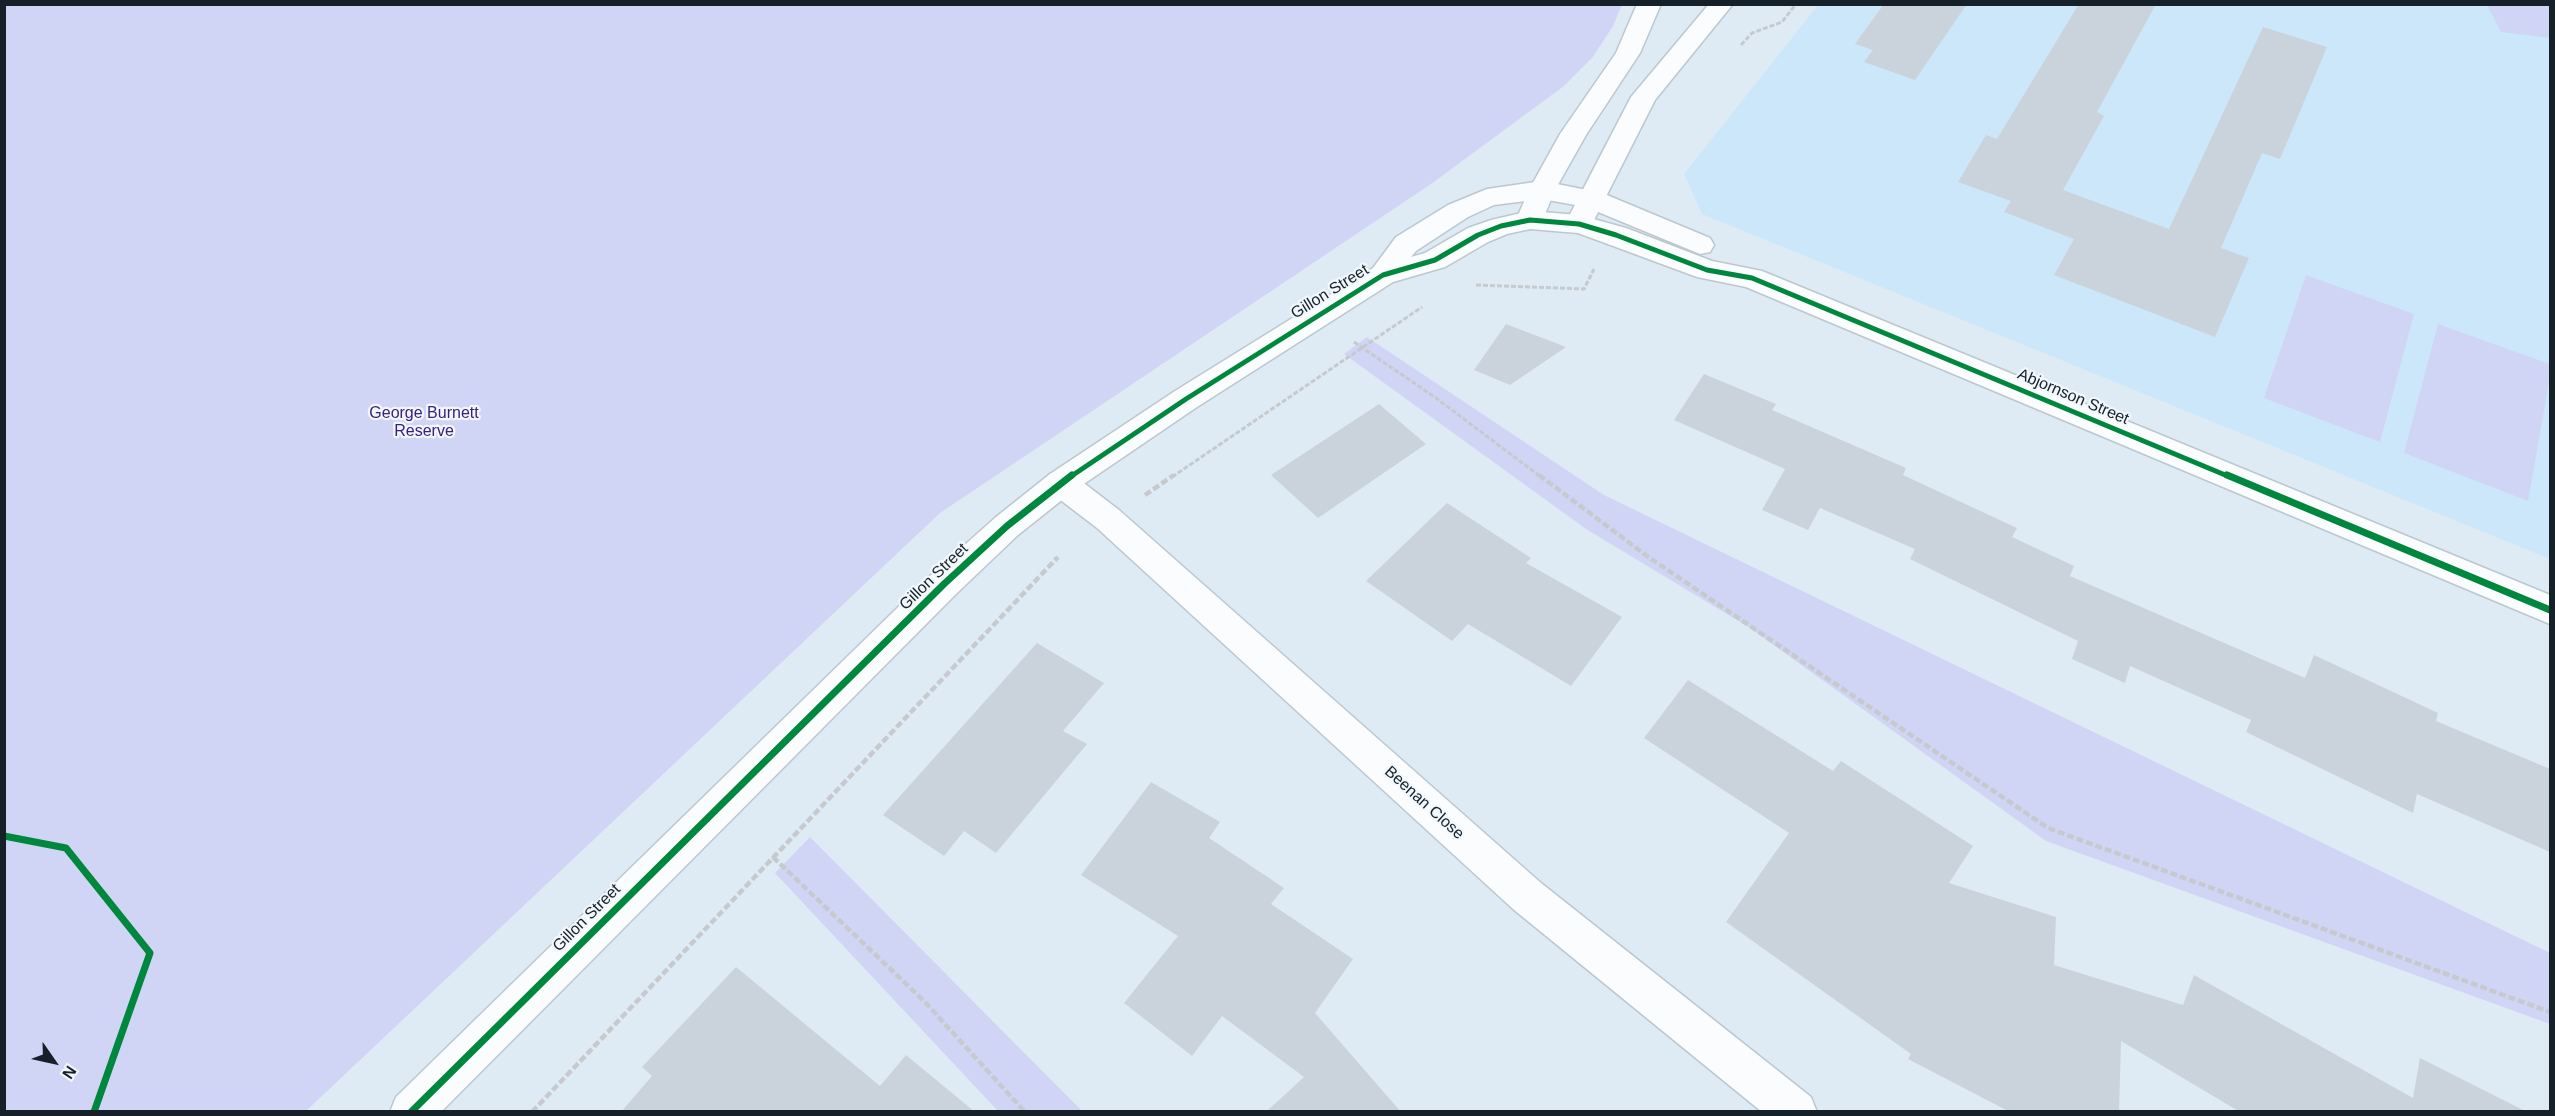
<!DOCTYPE html>
<html>
<head>
<meta charset="utf-8">
<style>
  body { margin:0 }
  #map { position:relative; width:2555px; height:1116px; overflow:hidden; background:#deebf4; font-family:Helvetica,sans-serif }
  canvas { display:block }
  .frame { position:absolute; inset:0; border:6px solid #152028; pointer-events:none }
  .north { position:absolute; left:24px; top:1032px; width:60px; height:60px; -webkit-text-stroke:4px #f1f7fb; paint-order:stroke; rotate:124deg; font-size:16px; font-weight:700; line-height:24px; text-align:center; color:#152028 }
  .north::after { content:''; display:block; margin:auto; width:21px; height:27px; background:#152028; clip-path:polygon(50% 0,100% 100%,50% 72%,0 100%) }
</style>
</head>
<body>
<div id="map">
<canvas width="2555" height="1116"></canvas>
<div class="frame"></div>
<div class="north">N</div>
</div>
<script>
const g = document.querySelector('canvas').getContext('2d');
g.lineJoin = 'round';
function paint(path, color) { g.fillStyle = color; g.fill(path, 'evenodd'); }
const toPath = rows => new Path2D(rows.map(r => 'M' + r).join(''));
function trace(path, color, width, dash) { g.strokeStyle = color; g.lineWidth = width; g.lineCap = dash ? 'butt' : 'round'; g.setLineDash(dash || []); g.stroke(path); }
function drawText(font, color, halo, rows, align = 'center') {
  g.font = font + ' Helvetica,sans-serif'; g.lineWidth = 4.5; g.setLineDash([]); g.textBaseline = 'middle'; g.strokeStyle = halo; g.fillStyle = color; for (const [text, x, y, turn = 0] of rows) {
    g.save(); g.translate(x, y); g.rotate((+turn || 0) * Math.PI / 180); g.textAlign = isNaN(turn) ? turn : align; if (halo) g.strokeText(text, 0, 0); g.fillText(text, 0, 0); g.restore();
  }
}
paint(toPath([
  [1818,5,2550,5,2550,559,1702,214,1684,174]
]), '#cce7fa');
paint(toPath([
  [5,4,1622,4,1622,5,1613,26,1592,58,1564,86,1431,184,940,513,306,1111,5,1112],
  [2487,5,2550,5,2550,38,2501,32],
  [2306,275,2414,314,2380,442,2264,398],
  [2438,324,2550,364,2550,377,2528,501,2404,453],
  [1367,337,1604,495,2550,953,2550,1024,2046,841,1750,628,1586,529,1344,354],
  [810,837,1082,1111,998,1111,775,873]
]), '#d0d5f5');
paint(toPath([
  [1884,4,1967,4,1915,80,1864,62,1873,50,1855,44],
  [2079,4,2156,4,2097,112,2104,116,2063,190,2169,229,2263,27,2327,47,2280,159,2262,153,2221,248,2249,258,2215,337,2054,275,2074,239,2004,212,2011,201,1958,182,1986,135,1997,139],
  [1506,324,1566,347,1510,385,1474,370],
  [1704,374,1776,404,1772,410,1906,468,1903,475,2017,528,2012,537,2074,566,2070,576,2305,678,2314,655,2438,713,2436,721,2550,769,2550,852,2417,794,2413,813,2246,732,2251,720,2130,666,2125,683,2072,659,2078,641,1910,559,1915,549,1820,508,1808,530,1762,510,1785,469,1674,420],
  [1379,404,1426,444,1318,518,1271,475],
  [1447,503,1531,558,1526,563,1622,617,1571,686,1468,624,1452,641,1366,581],
  [1037,643,1104,683,1063,731,1087,744,996,853,964,831,944,856,883,815],
  [1688,680,1833,771,1841,761,1973,846,1949,883,2056,917,2054,965,2183,1005,2194,975,2413,1098,2420,1058,2527,1112,2240,1112,2121,1041,2119,1112,2010,1112,1908,1059,1911,1054,1726,922,1789,833,1644,738],
  [1151,782,1220,822,1209,838,1284,888,1271,904,1353,959,1315,1013,1401,1112,1266,1112,1304,1077,1222,1016,1192,1056,1124,1003,1178,936,1081,875],
  [736,967,880,1086,906,1055,975,1112,621,1112,652,1076,642,1067]
]), '#cad3dc');
const minor = toPath([
  [1637,4,1661,4,1640,53,1586,135,1555,190,1540,226,1530,229,1520,226,1516,220,1529,190,1560,134,1616,53,1637,4],
  [1709,4,1733,4,1655,100,1589,230,1579,233,1569,230,1565,224,1631,97,1709,4],
  [1061,471,1072,474,1119,510,1541,883,1811,1097,1817,1112,1762,1112,1513,909,1097,528,1050,492,1045,483,1050,474,1061,471]
]);
const tertiary = toPath([
  [1542,181,1602,193,1710,238,1714,245,1710,252,1700,254,1586,207,1542,199,1494,205,1468,217,1416,251,1411,257,1425,253,1468,228,1491,220,1530,211,1579,215,1626,228,1712,261,1762,271,2550,595,2550,624,1746,287,1697,277,1578,233,1530,229,1507,234,1488,242,1445,267,1393,282,1197,407,1072,492,1018,535,956,594,441,1112,390,1112,396,1097,932,574,996,517,1050,474,1175,391,1373,268,1396,237,1448,205,1487,189,1542,181]
]);
trace(minor, '#bcc7cf', 3);
trace(tertiary, '#bcc7cf', 3);
trace(toPath([
  [1741,45,1752,33,1782,22,1796,4],
  [1476,285,1584,289,1594,269],
  [1354,342,1436,398,1541,477],
  [1172,477,1422,307]
]), '#c6cace', 3, [5, 2]);
trace(toPath([
  [1539,475,1647,556,2048,828,2550,1012],
  [1145,495,1174,475],
  [773,857,924,1001,1025,1112],
  [532,1112,1058,557]
]), '#c6cace', 4.5, [7, 3]);
paint(minor, '#fafcfd');
paint(tertiary, '#fafcfd');
trace(toPath([
  [1070,477,1186,399,1383,275,1435,260,1478,235,1501,226,1530,220,1579,224,1616,235,1707,270,1752,278,2230,477]
]), '#00873e', 5);
trace(toPath([
  [2227,475,2550,610],
  [4,836,66,848,150,953,94,1112],
  [411,1112,944,584,1007,526,1072,475]
]), '#00873e', 7);
drawText('16px', '#152028', '#f1f7fb', [
  ["Gillon Street",1330,292,-32],
  ["Abjornson Street",2073,397,23],
  ["Gillon Street",934,577,-44],
  ["Beenan Close",1424,803,42],
  ["Gillon Street",587,918,-45]
]);
drawText('16px', '#372181', '#f1f7fb', [
  ["George Burnett",424,414],
  ["Reserve",424,432]
]);
</script>
</body>
</html>
